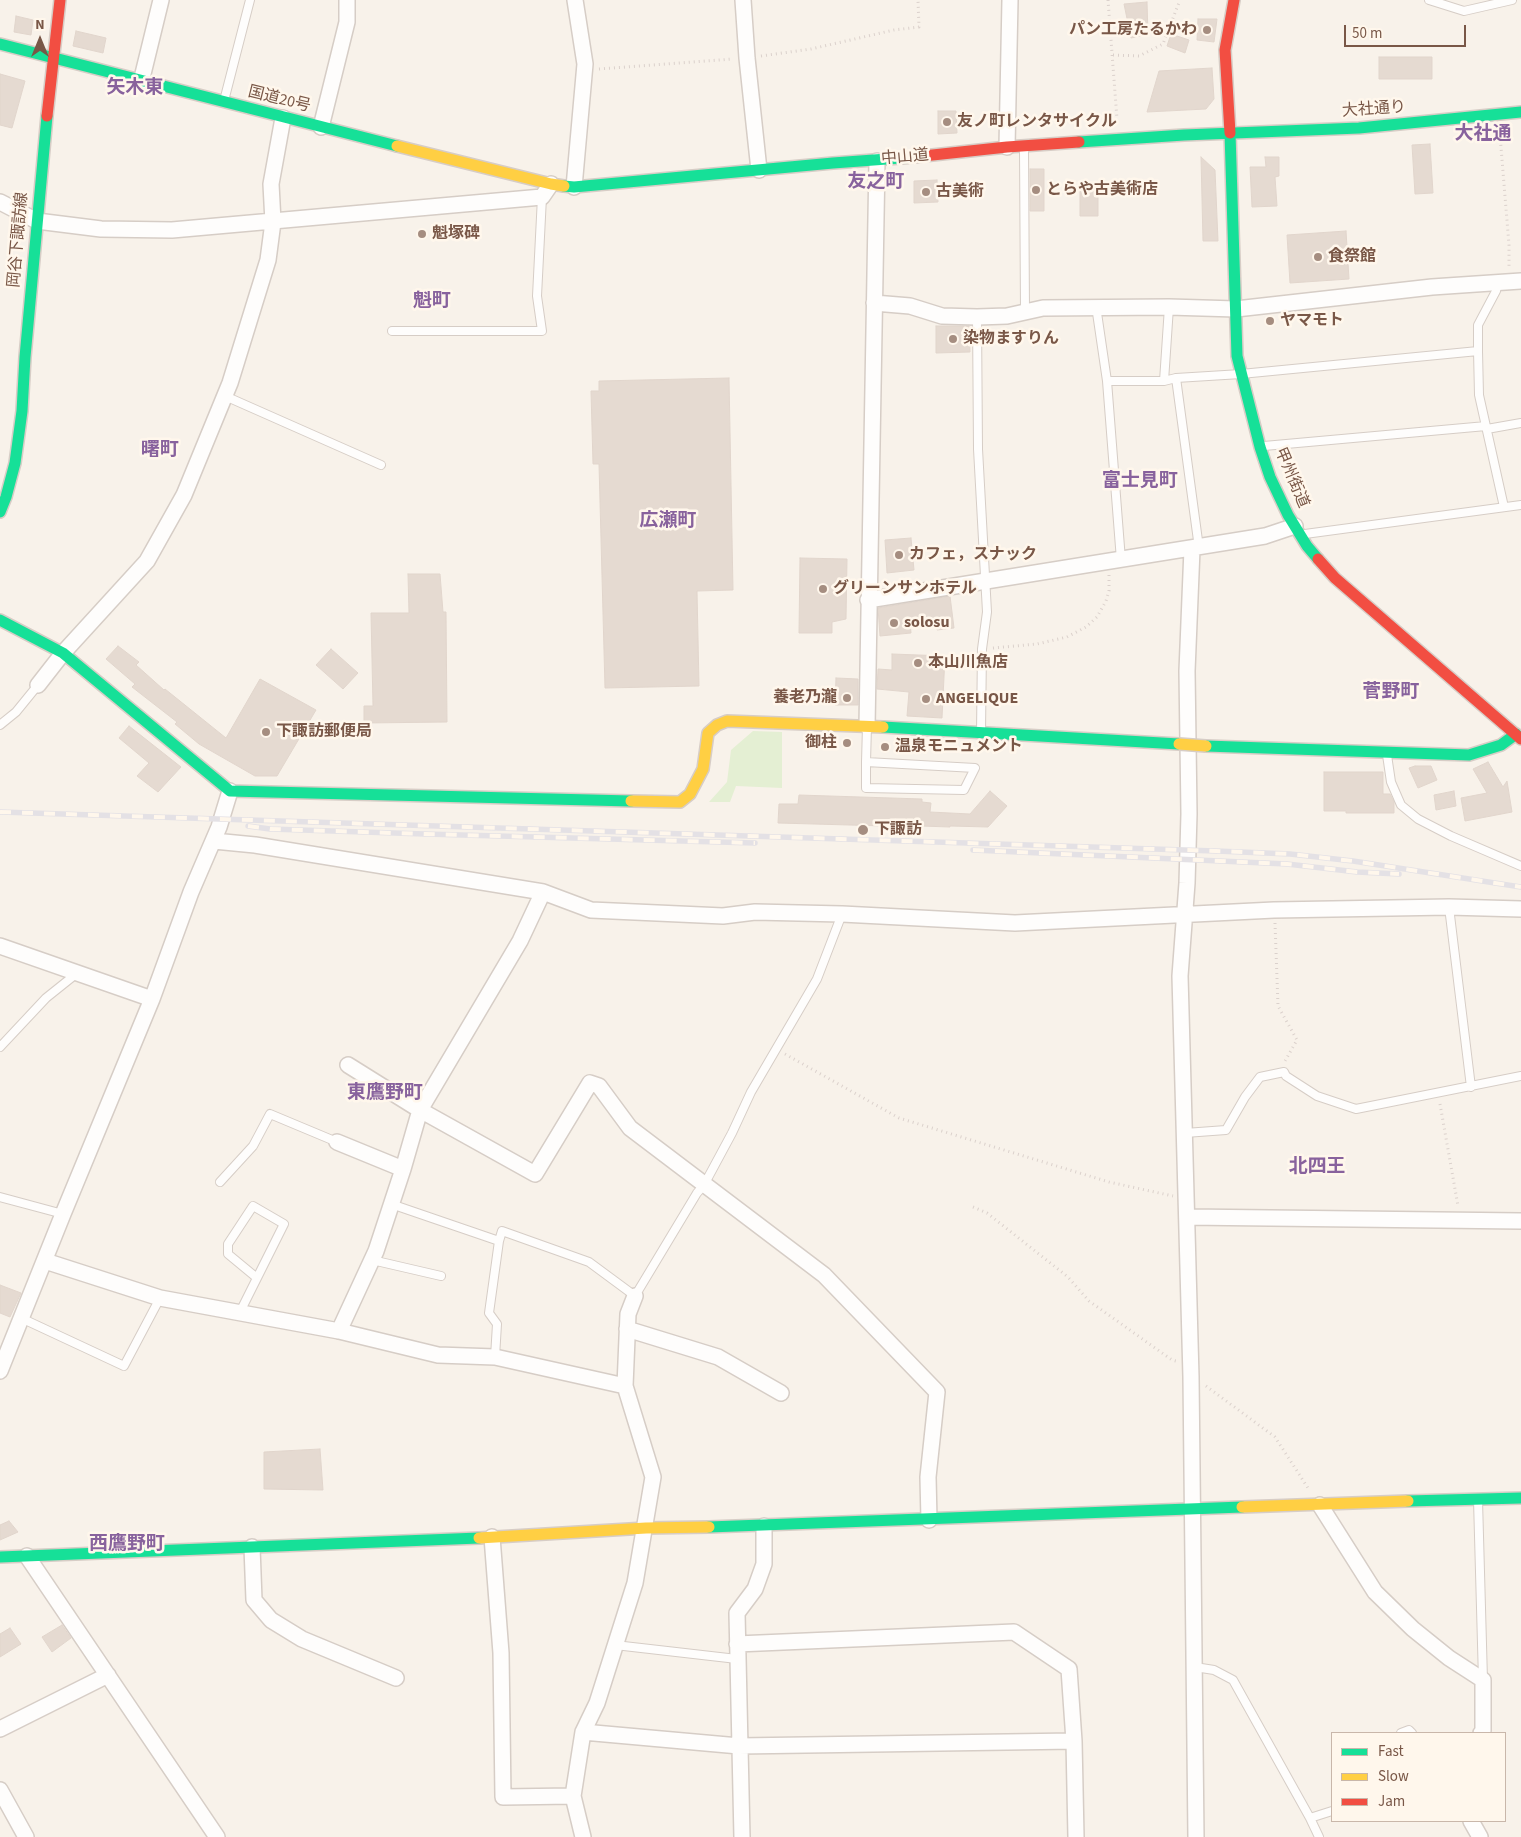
<!DOCTYPE html>
<html>
<head>
<meta charset="utf-8">
<style>
  body { margin:0 }
  #map { position:relative; width:1521px; height:1837px; overflow:hidden; background:#f8f2ea; font-family:"Source Sans 3",sans-serif }
  canvas { display:block }
  .legend { position:absolute; left:1331px; top:1732px; width:175px; height:90px; box-sizing:border-box; background:#fff7ec; border:1px solid #c9b7aa; margin:0; padding:6px 9px; list-style:none; font-size:15px; color:#795747 }
  .legend li { display:flex; align-items:center; gap:10px; height:25px }
  .legend b { width:25px; border:1px solid #c9b7aa }
  .north { position:absolute; left:15px; top:15px; width:50px; height:50px; -webkit-text-stroke:4px #fff7ec; paint-order:stroke; rotate:0deg; font-size:14px; font-weight:700; line-height:20px; text-align:center; color:#795747 }
  .north::after { content:''; display:block; margin:auto; width:18px; height:22px; background:#795747; clip-path:polygon(50% 0,100% 100%,50% 72%,0 100%) }
  .scale { position:absolute; left:1344px; top:25px; width:122px; height:22px; box-sizing:border-box; border:2px solid #795747; border-top:0; padding-left:6px; font-size:15px; line-height:18px; white-space:nowrap; color:#795747; -webkit-text-stroke:4px #fff7ec; paint-order:stroke }
</style>
</head>
<body>
<div id="map">
<canvas width="1521" height="1837"></canvas>
<ul class="legend">
<li><b style="height:6px;background:#16e098"></b>Fast</li>
<li><b style="height:6px;background:#ffcf43"></b>Slow</li>
<li><b style="height:6px;background:#f24e42"></b>Jam</li>
</ul>
<div class="north">N</div>
<div class="scale">50 m</div>
</div>
<script>
const g = document.querySelector('canvas').getContext('2d');
g.lineJoin = 'round';
function paint(path, color) { g.fillStyle = color; g.fill(path, 'evenodd'); }
const toPath = rows => new Path2D(rows.map(r => 'M' + r).join(''));
function trace(path, color, width, dash) { g.strokeStyle = color; g.lineWidth = width; g.lineCap = dash ? 'butt' : 'round'; g.setLineDash(dash || []); g.stroke(path); }
function drawText(font, color, halo, rows, align = 'center') {
  g.font = font + ' "Source Sans 3","Noto Sans JP",sans-serif'; g.lineWidth = 5; g.setLineDash([]); g.textBaseline = 'middle'; g.strokeStyle = halo; g.fillStyle = color; for (const [text, x, y, turn = 0] of rows) {
    g.save(); g.translate(x, y); g.rotate((+turn || 0) * Math.PI / 180); g.textAlign = isNaN(turn) ? turn : align; if (halo) g.strokeText(text, 0, 0); g.fillText(text, 0, 0); g.restore();
  }
}
paint(toPath([
  [753,731,782,732,782,788,736,786,730,802,709,802,727,782,731,750]
]), '#e4efd3');
const building = toPath([
  [1147,2,1148,34,1131,38,1124,4,1147,2],
  [16,16,33,20,31,35,14,32,16,16],
  [1198,19,1217,19,1214,42,1197,40,1198,19],
  [76,31,106,38,103,53,73,46,76,31],
  [1171,34,1189,40,1185,53,1167,46,1171,34],
  [1379,57,1432,57,1432,79,1379,79,1379,57],
  [1212,68,1214,99,1206,109,1147,112,1159,71,1212,68],
  [0,74,25,81,12,128,0,125,0,74],
  [938,111,956,111,957,133,938,134,938,111],
  [1430,144,1433,193,1415,194,1412,145,1430,144],
  [1201,157,1215,170,1218,241,1203,241,1201,157],
  [1265,157,1279,157,1279,176,1275,177,1277,206,1252,207,1250,167,1266,167,1265,157],
  [1030,169,1044,169,1044,211,1030,211,1030,169],
  [937,180,938,202,914,203,914,181,937,180],
  [1080,190,1098,190,1098,216,1080,216,1080,190],
  [1346,231,1349,279,1290,283,1287,235,1346,231],
  [936,326,969,326,970,352,936,353,936,326],
  [729,378,733,590,697,591,699,686,605,688,599,464,593,464,591,391,599,391,599,381,729,378],
  [911,538,914,570,887,573,885,540,911,538],
  [800,558,847,559,846,619,832,622,832,633,799,633,800,558],
  [408,574,440,574,443,612,446,612,447,722,364,723,364,706,373,706,371,613,409,613,408,574],
  [950,596,954,628,937,630,936,620,910,621,911,633,880,636,878,608,950,596],
  [118,646,139,662,136,665,164,690,165,689,226,738,260,679,316,710,277,776,255,776,199,744,175,724,177,722,132,687,135,684,106,659,118,646],
  [331,649,358,673,343,689,316,665,331,649],
  [892,654,945,656,942,718,907,716,909,692,877,689,878,669,892,670,892,654],
  [836,678,858,679,858,705,835,705,836,678],
  [129,726,181,767,158,792,137,776,149,763,119,738,129,726],
  [1488,762,1503,787,1507,781,1512,812,1465,821,1461,798,1487,793,1473,769,1488,762],
  [1415,766,1431,766,1437,780,1418,788,1409,768,1415,766],
  [1324,772,1383,772,1383,794,1390,794,1394,802,1394,813,1346,813,1346,811,1324,811,1324,772],
  [990,791,1007,806,988,827,950,826,950,827,921,826,921,827,778,823,779,804,798,804,799,795,922,799,922,802,931,803,930,812,970,814,990,791],
  [1454,791,1456,806,1436,810,1434,795,1454,791],
  [0,1285,21,1293,10,1317,0,1313,0,1285],
  [320,1449,323,1490,264,1489,264,1452,320,1449],
  [9,1521,18,1532,0,1540,0,1525,9,1521],
  [62,1625,71,1638,52,1652,42,1637,62,1625],
  [10,1628,21,1644,0,1657,0,1634,10,1628]
]);
paint(building, '#e5dad1');
trace(building, '#e1d5cc', 1);
const lane = toPath([
  [1429,0,1464,11,1512,0],
  [225,97,250,0],
  [1024,150,1025,312],
  [1498,282,1496,291,1478,325,1478,351,1479,395,1504,507],
  [1096,306,1107,381,1121,560],
  [977,317,978,449,987,612,982,649,981,732],
  [392,331,542,331,537,296,542,197],
  [1176,378,1199,548],
  [1107,381,1164,381,1176,378,1241,374,1478,351],
  [1164,381,1169,307],
  [225,396,381,465],
  [1487,429,1521,423],
  [1264,446,1486,426],
  [1305,534,1521,505],
  [0,725,16,712,38,685],
  [1387,755,1391,782,1401,805,1418,819,1451,836,1521,866],
  [866,762,866,788,964,790,975,768,866,762,867,726],
  [1449,907,1471,1087],
  [0,1047,46,998,76,974],
  [1185,1133,1226,1130,1245,1097,1260,1077,1284,1072,1286,1076,1317,1096,1356,1109,1521,1076],
  [220,1182,253,1146,270,1114,337,1142],
  [0,1197,63,1214],
  [391,1204,499,1241,502,1231,589,1262,635,1296,697,1193,704,1185,732,1133,751,1092,817,979,842,914],
  [372,1260,441,1276],
  [240,1312,284,1224,253,1206,228,1244,228,1254,257,1278],
  [21,1318,124,1366,160,1298],
  [495,1357,497,1324,489,1313,499,1241],
  [1478,1500,1483,1680],
  [615,1645,737,1659],
  [1195,1667,1214,1670,1233,1680,1310,1818,1319,1837],
  [1401,1733,1409,1730,1412,1733],
  [1310,1818,1332,1811]
]);
const street = toPath([
  [743,0,747,58,759,170],
  [141,82,161,0],
  [321,127,347,22,347,0],
  [1007,147,1010,0],
  [574,187,585,64,575,0],
  [0,202,37,221,101,229,172,230,542,197,551,184],
  [874,303,910,306,942,316,977,317,1007,316,1043,308,1169,307,1236,309,1432,287,1521,281],
  [1192,549,1187,671,1189,814,1187,883,1180,976,1191,1377,1196,1837],
  [868,600,1265,536,1295,526],
  [38,685,63,653,147,561,184,495,230,383,268,260,273,222,271,184,283,118],
  [867,726,877,161],
  [214,841,255,845,543,892,591,910,723,916,755,912,842,914,1015,923,1274,910,1449,907,1521,909],
  [0,946,152,999],
  [348,1065,420,1110,535,1174,590,1083,599,1086,630,1128,824,1275,937,1392,928,1477,929,1520],
  [337,1142,403,1169],
  [1187,1217,1521,1221],
  [45,1261,160,1298,339,1331,438,1355,495,1357,625,1386,653,1477,635,1583,597,1703,583,1732,573,1796,583,1837],
  [627,1329,718,1357,781,1393],
  [339,1331,376,1251,403,1169,420,1110,520,941,543,892],
  [0,1371,63,1214,152,999,191,892,219,827,230,791],
  [625,1386,628,1314,635,1296],
  [1320,1505,1375,1592,1413,1629,1449,1658,1483,1680,1483,1731,1481,1733],
  [492,1537,501,1653,503,1797,573,1796],
  [252,1547,254,1600,271,1620,302,1639,396,1678],
  [27,1556,217,1837],
  [737,1644,1014,1632,1069,1669,1074,1741,1076,1837],
  [0,1729,108,1675],
  [583,1732,739,1746,1074,1741],
  [0,1790,26,1837],
  [1471,1821,1480,1837],
  [742,1837,737,1613,755,1589,764,1564,764,1526]
]);
const fast = toPath([
  [0,44,397,146],
  [1230,133,1237,356,1260,447,1270,477,1288,515,1307,546,1318,559],
  [1079,142,1184,135,1359,128,1521,112],
  [564,186,574,187,833,163,914,157],
  [0,512,6,497,15,463,22,411,25,357,47,116],
  [0,620,63,653,230,791,631,801],
  [883,727,1179,744],
  [1206,746,1469,755,1501,745,1516,734],
  [1408,1501,1521,1498],
  [709,1527,1242,1507],
  [0,1557,479,1538]
]);
const slow = toPath([
  [397,146,551,184,564,186],
  [631,801,680,802,690,794,703,769,708,733,717,725,727,721,883,727],
  [1242,1507,1408,1501],
  [479,1538,646,1528,709,1527]
]);
const jam = toPath([
  [47,116,60,0],
  [1230,133,1225,50,1234,0],
  [914,157,1007,147,1079,142],
  [1318,559,1335,578,1521,739]
]);
trace(lane, '#d6cdc6', 10);
trace(street, '#d6cdc6', 18);
trace(fast, '#d7cdc6', 14);
trace(slow, '#d7cdc6', 14);
trace(jam, '#d7cdc6', 14);
trace(toPath([
  [1108,0,1117,119],
  [1113,55,1139,56,1163,44,1180,0],
  [761,56,811,49,894,30,919,27,918,0],
  [599,69,733,59],
  [1500,135,1509,245,1509,268],
  [993,648,1037,644,1067,637,1086,627,1097,617,1106,601,1109,591,1109,575],
  [1275,923,1278,1006,1297,1040,1285,1061],
  [785,1054,899,1118,1109,1182,1173,1196],
  [1440,1104,1458,1206],
  [973,1207,987,1213,1068,1277,1089,1301,1172,1360,1176,1361],
  [1206,1386,1275,1437,1308,1488]
]), '#dbd1cc', 3, [1, 4]);
trace(lane, '#fefdfc', 8);
trace(street, '#fefdfc', 15);
trace(fast, '#16e098', 11);
trace(slow, '#ffcf43', 11);
trace(jam, '#f24e42', 11);
const rail = toPath([
  [0,812,1216,851,1290,854,1353,861,1521,887],
  [248,826,270,829,425,834,755,843],
  [973,850,1287,864,1357,872,1399,874]
]);
trace(rail, '#e4e1e5', 5.5);
trace(rail, '#fff7ec', 4, [11]);
const slowBridge = toPath([
  [1179,744,1206,746]
]);
trace(slowBridge, '#d7cdc6', 14, []);
trace(slowBridge, '#ffcf43', 11);
for (const [x, y, r, color] of [
  [1207,30,5,"#a58d80"],
  [947,122,5,"#a58d80"],
  [1036,190,5,"#a58d80"],
  [926,192,5,"#a58d80"],
  [422,234,5,"#a58d80"],
  [1318,257,5,"#a58d80"],
  [1270,321,5,"#a58d80"],
  [953,339,5,"#a58d80"],
  [899,555,5,"#a58d80"],
  [823,589,5,"#a58d80"],
  [894,623,5,"#a58d80"],
  [918,663,5,"#a58d80"],
  [847,698,5,"#a58d80"],
  [926,699,5,"#a58d80"],
  [266,732,5,"#a58d80"],
  [847,743,5,"#a58d80"],
  [885,747,5,"#a58d80"],
  [863,830,6,"#a58d80"]
]) { const dot = new Path2D(); dot.arc(x, y, r, 0, 2 * Math.PI); g.fillStyle = color; g.fill(dot); trace(dot, '#fff7ec', 2); }
drawText('bold 16px', '#795747', '#fff7ec', [
  ["パン工房たるかわ",1197,30,"right"],
  ["友ノ町レンタサイクル",957,122],
  ["とらや古美術店",1046,190],
  ["古美術",936,192],
  ["魁塚碑",432,234],
  ["食祭館",1328,257],
  ["ヤマモト",1280,321],
  ["染物ますりん",963,339],
  ["カフェ，スナック",909,555],
  ["グリーンサンホテル",833,589],
  ["solosu",904,623],
  ["本山川魚店",928,663],
  ["養老乃瀧",837,698,"right"],
  ["ANGELIQUE",936,699],
  ["下諏訪郵便局",276,732],
  ["御柱",837,743,"right"],
  ["温泉モニュメント",895,747],
  ["下諏訪",874,830]
], 'left');
drawText('16px', '#795747', '#fff7ec', [
  ["国道20号",279,100,14],
  ["大社通り",1374,110,-4],
  ["中山道",905,158,-5],
  ["岡谷下諏訪線",19,240,-85],
  ["甲州街道",1291,478,67]
]);
drawText('bold 19px', '#88629d', '#fff7ec', [
  ["矢木東",135,89],
  ["大社通",1483,135],
  ["友之町",876,183],
  ["魁町",432,302],
  ["曙町",160,451],
  ["富士見町",1140,482],
  ["広瀬町",668,522],
  ["菅野町",1391,693],
  ["東鷹野町",385,1094],
  ["北四王",1317,1168],
  ["西鷹野町",127,1545]
]);
</script>
</body>
</html>
